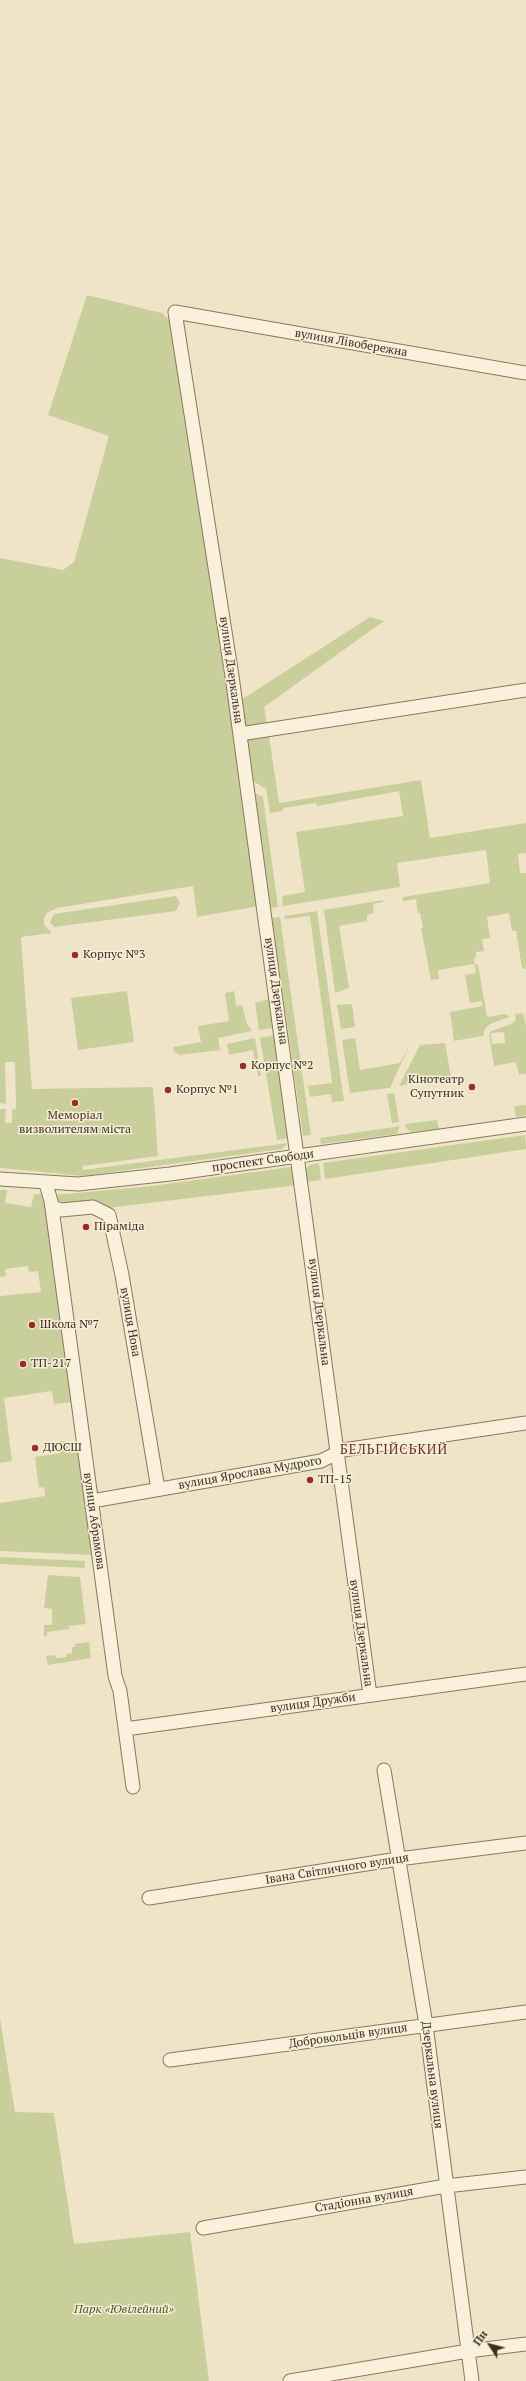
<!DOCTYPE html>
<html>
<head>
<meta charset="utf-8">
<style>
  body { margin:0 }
  #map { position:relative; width:526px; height:2381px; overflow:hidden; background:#f0e4c8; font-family:"PT Serif",serif }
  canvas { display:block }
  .north { position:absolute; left:470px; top:2325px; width:40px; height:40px; -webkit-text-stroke:3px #f7eed8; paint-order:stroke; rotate:306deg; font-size:11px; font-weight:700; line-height:16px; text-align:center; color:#3d2e20 }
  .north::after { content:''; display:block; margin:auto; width:14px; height:18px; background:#3d2e20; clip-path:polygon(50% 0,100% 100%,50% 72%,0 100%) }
</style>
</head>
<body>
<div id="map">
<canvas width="526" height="2381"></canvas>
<div class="north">Пн</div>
</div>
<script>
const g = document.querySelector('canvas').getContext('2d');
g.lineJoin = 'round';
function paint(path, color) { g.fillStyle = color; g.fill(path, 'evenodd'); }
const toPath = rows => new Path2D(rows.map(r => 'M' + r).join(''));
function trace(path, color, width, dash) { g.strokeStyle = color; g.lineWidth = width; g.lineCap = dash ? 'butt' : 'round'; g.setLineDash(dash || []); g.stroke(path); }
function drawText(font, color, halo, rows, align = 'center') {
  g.font = font + ' "PT Serif",serif'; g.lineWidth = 3; g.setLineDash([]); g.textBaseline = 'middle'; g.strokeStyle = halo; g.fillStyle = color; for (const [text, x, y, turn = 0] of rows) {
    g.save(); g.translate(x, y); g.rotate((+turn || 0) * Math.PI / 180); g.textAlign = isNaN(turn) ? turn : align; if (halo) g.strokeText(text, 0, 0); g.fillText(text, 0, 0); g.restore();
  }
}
paint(toPath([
  [87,295,162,313,171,322,226,676,258,904,254,907,197,917,193,886,57,908,47,913,44,918,44,925,52,933,21,937,32,1089,153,1087,158,1156,83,1166,83,1170,288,1143,282,1149,83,1176,0,1168,0,1109,6,1109,5,1123,12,1123,12,1110,16,1109,15,1062,5,1062,6,1104,0,1103,0,558,63,570,74,562,109,436,48,415],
  [370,617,384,621,264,707,267,724,244,728,241,700],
  [269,736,279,803,421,780,430,838,526,823,526,853,518,854,520,873,526,873,526,969,522,968,516,931,512,931,509,913,487,917,490,938,482,939,484,951,476,952,476,957,474,958,475,965,478,964,487,1017,506,1014,509,1017,490,1024,485,1029,483,1036,454,1041,450,1012,483,1006,481,1001,470,1003,465,975,476,973,474,964,438,970,439,979,431,980,421,928,423,927,420,913,418,913,416,899,403,901,403,897,490,883,486,850,397,863,400,887,283,906,282,896,305,892,296,832,403,816,399,791,317,806,316,803,283,808,283,811,270,813,266,789,253,781,246,740],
  [255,793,263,797,278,907,271,908],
  [176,896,180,903,176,911,54,927,50,922,54,914],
  [383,900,383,902,373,904,374,913,367,915,367,921,339,926,349,988,335,993,324,910],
  [317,911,344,1101,332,1102,331,1094,310,1097,308,1086,332,1083,310,916,285,919,284,916],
  [280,917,311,1135,303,1136,272,918],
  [127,991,134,1042,78,1050,71,998],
  [234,991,236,1006,242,1005,247,1024,252,1031,218,1038,220,1050,179,1055,174,1051,173,1047,201,1042,198,1026,229,1021,225,993],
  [269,999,273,1028,259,1030,255,1003],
  [352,1004,355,1027,341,1029,337,1005],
  [523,1013,526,1026,526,1074,519,1075,516,1062,494,1066,489,1035,491,1031,511,1024,516,1020,515,1014],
  [504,1032,505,1043,492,1044,491,1033],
  [274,1035,290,1138,277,1140,260,1038],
  [255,1038,261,1076,258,1076,253,1050,229,1055,227,1044],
  [355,1038,360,1070,400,1063,410,1044,390,1088,350,1093,342,1040],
  [445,1043,451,1077,399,1086,420,1045],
  [394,1093,399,1122,392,1123,387,1094],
  [526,1105,526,1115,516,1117,514,1106],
  [437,1120,439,1129,411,1132,406,1128,405,1124],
  [400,1126,397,1134,321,1144,320,1138],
  [525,1135,526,1149,325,1179,323,1163],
  [319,1163,321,1180,306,1182,306,1169,309,1165],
  [291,1167,295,1169,298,1185,108,1208,58,1204,55,1195,152,1186],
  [0,1190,7,1190,5,1203,31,1207,34,1194,42,1194,46,1199,73,1402,54,1404,52,1391,4,1398,12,1461,0,1463,0,1296,41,1292,38,1271,29,1272,28,1266,5,1269,6,1276,0,1277],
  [60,1441,79,1444,94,1555,0,1551,0,1503,45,1496,44,1487,39,1488,35,1457,61,1453],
  [0,1557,85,1561,85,1568,0,1564],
  [48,1575,80,1577,86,1624,69,1626,69,1629,47,1632,47,1636,44,1636,44,1625,52,1625,52,1609,44,1608],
  [89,1642,91,1658,48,1665,46,1656,55,1655,56,1658,67,1657,66,1654,72,1653,72,1647,75,1647,75,1644],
  [0,2018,15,2112,54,2113,74,2244,190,2232,209,2381,0,2381]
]), '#c9cf9b');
const minor = toPath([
  [240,734,526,690],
  [0,1179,78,1184,170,1174,526,1124],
  [46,1184,51,1201,115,1676,120,1691,133,1787],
  [52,1207,61,1210,93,1207,109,1215,122,1275,158,1489],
  [92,1501,321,1461,343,1450,526,1423],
  [370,1695,232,676,175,312,526,373],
  [125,1729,526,1674],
  [384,1770,426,2025,472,2381],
  [149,1898,398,1859,526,1843],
  [170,2060,526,2012],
  [203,2228,446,2186,526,2177],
  [290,2381,468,2351,526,2344]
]);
trace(minor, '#8d765c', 15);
trace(minor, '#faf1dc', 13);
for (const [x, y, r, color] of [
  [75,955,4,"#9e2a2b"],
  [243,1066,4,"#9e2a2b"],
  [472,1087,4,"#9e2a2b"],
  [168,1090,4,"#9e2a2b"],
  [75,1103,4,"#9e2a2b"],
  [86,1227,4,"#9e2a2b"],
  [32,1325,4,"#9e2a2b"],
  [23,1364,4,"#9e2a2b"],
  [35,1448,4,"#9e2a2b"],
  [310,1480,4,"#9e2a2b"]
]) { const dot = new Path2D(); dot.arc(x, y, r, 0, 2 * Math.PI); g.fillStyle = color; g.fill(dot); trace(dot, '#f7eed8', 1.5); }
drawText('12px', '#3d2e20', '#f7eed8', [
  ["вулиця Лівобережна",351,343,10],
  ["вулиця Дзеркальна",231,670,82],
  ["вулиця Дзеркальна",276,991,82],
  ["проспект Свободи",263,1161,-8],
  ["вулиця Дзеркальна",319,1312,83],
  ["вулиця Нова",130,1322,80],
  ["вулиця Ярослава Мудрого",250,1473,-10],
  ["вулиця Абрамова",94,1521,82],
  ["вулиця Дзеркальна",361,1633,82],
  ["вулиця Дружби",313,1703,-8],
  ["Івана Світличного вулиця",337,1869,-9],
  ["Добровольців вулиця",348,2036,-8],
  ["Дзеркальна вулиця",432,2075,83],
  ["Стадіонна вулиця",364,2200,-10]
]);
drawText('12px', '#3d2e20', '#f7eed8', [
  ["Корпус №3",83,955],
  ["Корпус №2",251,1066],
  ["Кінотеатр",464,1080,"right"],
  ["Супутник",464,1094,"right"],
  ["Корпус №1",176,1090],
  ["Меморіал",75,1116,"center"],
  ["визволителям міста",75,1130,"center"],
  ["Піраміда",94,1227],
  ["Школа №7",40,1325],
  ["ТП-217",31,1364],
  ["ДЮСШ",43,1448],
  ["ТП-15",318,1480]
], 'left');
drawText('italic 12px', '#4d5a26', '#f7eed8', [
  ["Парк «Ювілейний»",124,2310]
]);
g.letterSpacing = '1px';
drawText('13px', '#6b2e1e', '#f7eed8', [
  ["БЕЛЬГІЙСЬКИЙ",394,1450]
]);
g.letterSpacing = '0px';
</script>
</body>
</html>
